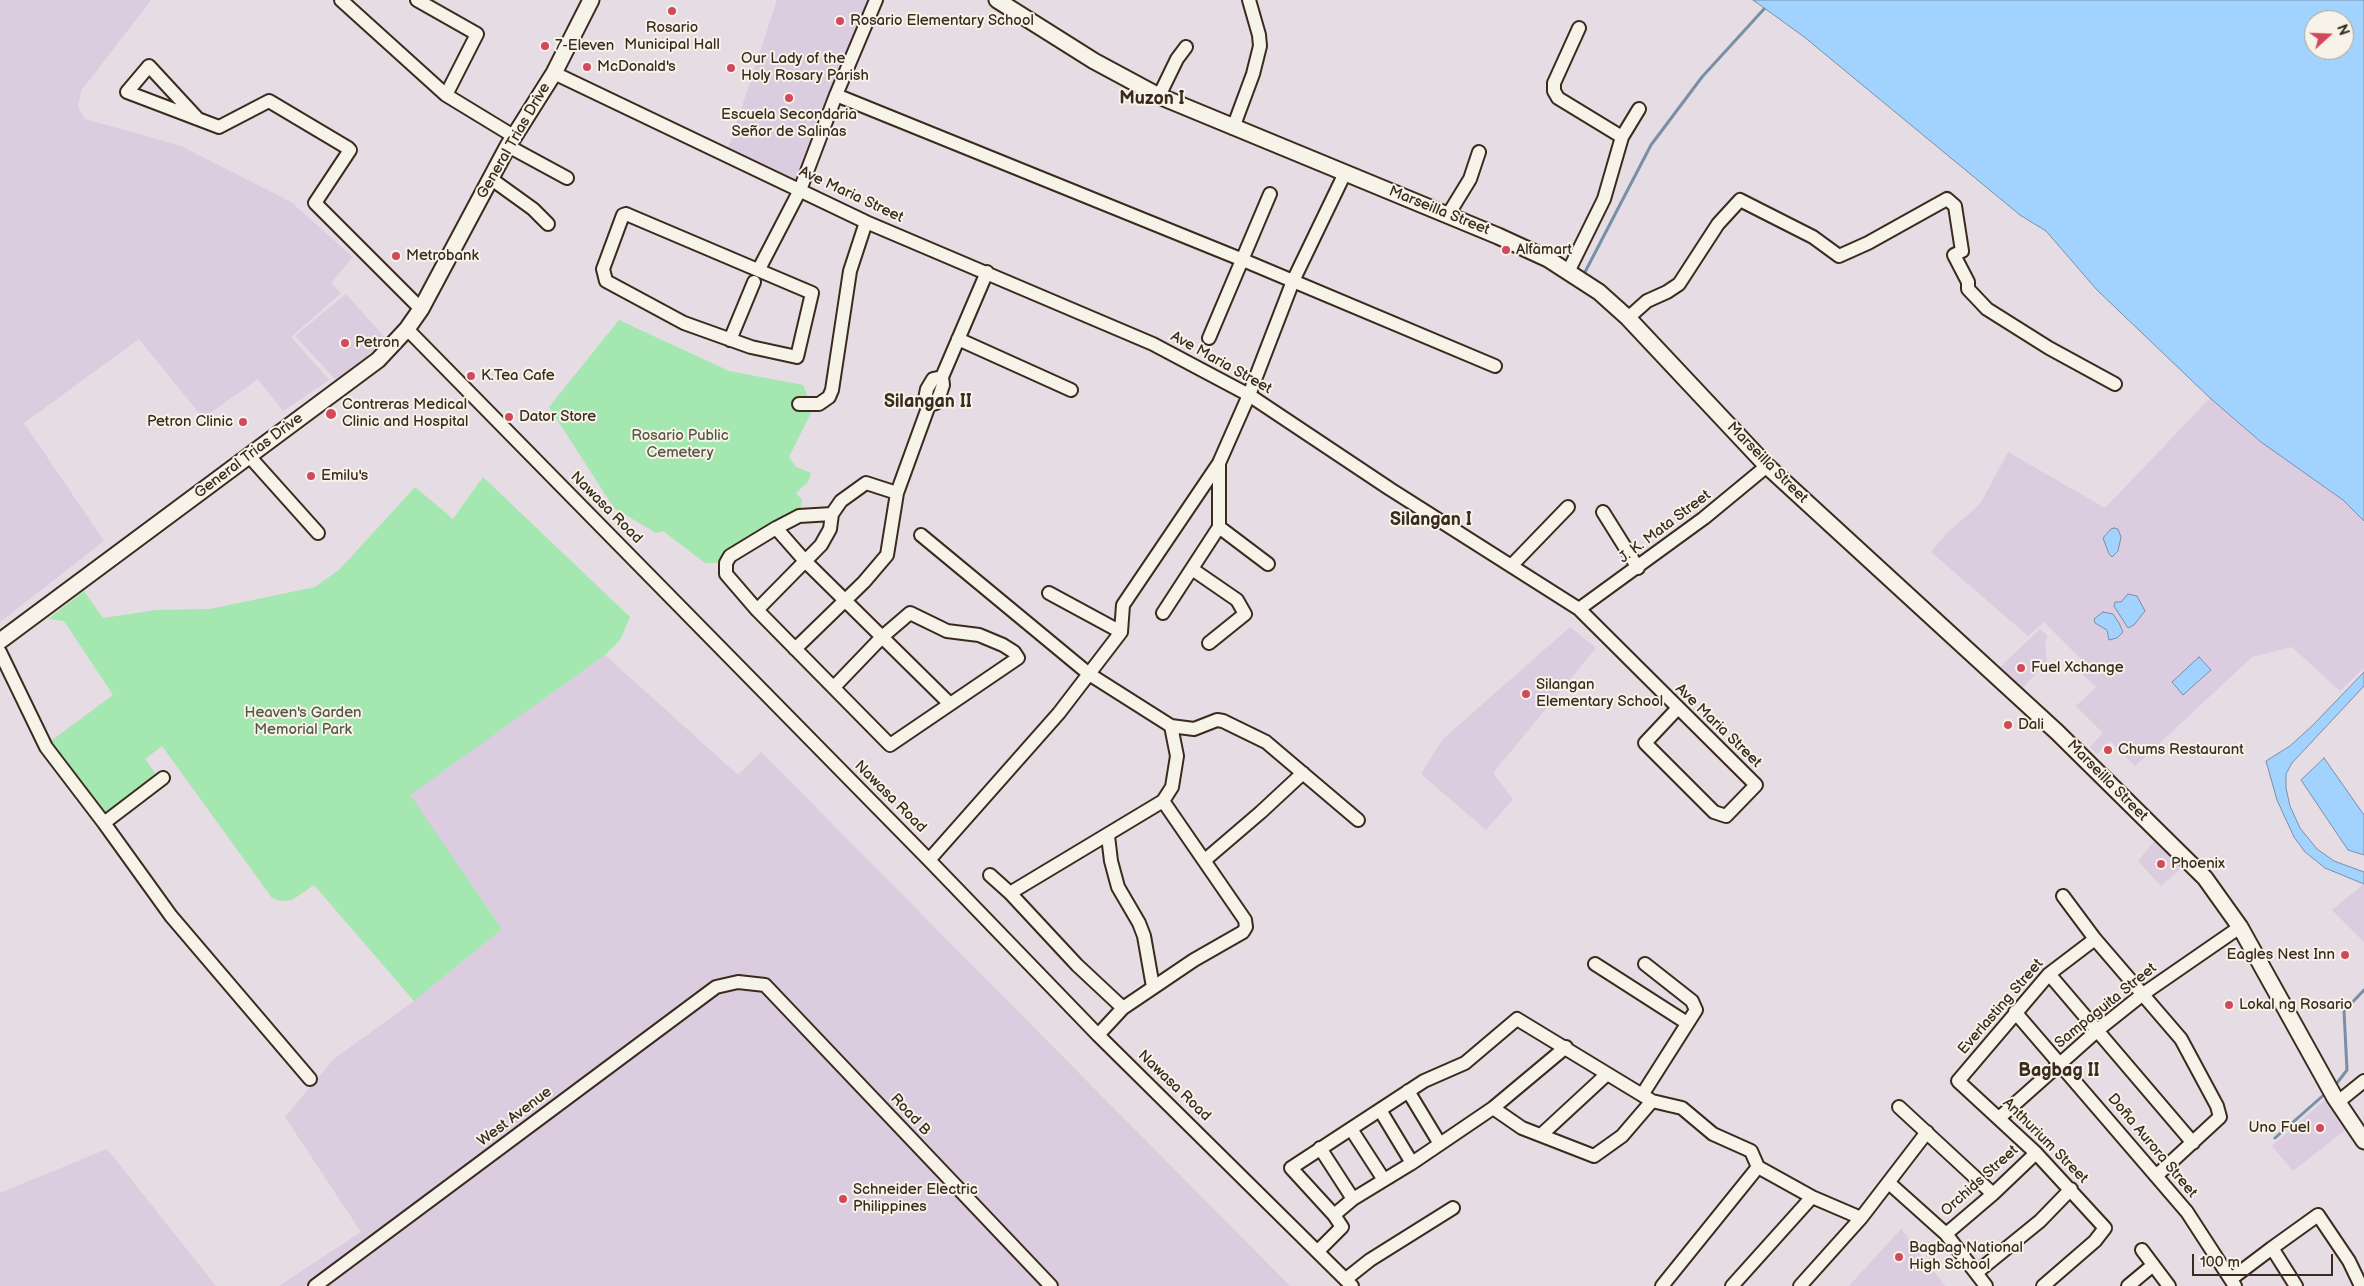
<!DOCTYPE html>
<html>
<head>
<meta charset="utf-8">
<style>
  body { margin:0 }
  #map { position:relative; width:2364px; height:1286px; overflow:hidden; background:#e6dce3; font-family:"Balsamiq Sans",sans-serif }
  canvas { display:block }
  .north { position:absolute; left:2304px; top:10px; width:50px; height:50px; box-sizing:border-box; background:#f7f3e8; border:1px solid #aca397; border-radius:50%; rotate:70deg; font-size:14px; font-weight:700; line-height:20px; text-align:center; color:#3b2a1e }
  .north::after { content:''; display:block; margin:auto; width:18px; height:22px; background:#d1495b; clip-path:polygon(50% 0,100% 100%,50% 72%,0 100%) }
  .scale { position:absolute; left:2192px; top:1254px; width:141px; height:22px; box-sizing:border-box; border:2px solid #3b2a1e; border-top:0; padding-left:6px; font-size:15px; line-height:18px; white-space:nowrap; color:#3b2a1e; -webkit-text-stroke:4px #f7f3e8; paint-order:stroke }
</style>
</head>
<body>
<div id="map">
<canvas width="2364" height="1286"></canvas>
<div class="north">N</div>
<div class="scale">100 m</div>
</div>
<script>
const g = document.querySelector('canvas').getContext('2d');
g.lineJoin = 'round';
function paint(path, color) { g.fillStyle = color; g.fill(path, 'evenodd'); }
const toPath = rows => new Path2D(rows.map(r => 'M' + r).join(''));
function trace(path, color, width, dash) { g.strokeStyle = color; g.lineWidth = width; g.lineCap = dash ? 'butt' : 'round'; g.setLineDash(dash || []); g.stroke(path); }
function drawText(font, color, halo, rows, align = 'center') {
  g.font = font + ' "Balsamiq Sans",sans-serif'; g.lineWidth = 4; g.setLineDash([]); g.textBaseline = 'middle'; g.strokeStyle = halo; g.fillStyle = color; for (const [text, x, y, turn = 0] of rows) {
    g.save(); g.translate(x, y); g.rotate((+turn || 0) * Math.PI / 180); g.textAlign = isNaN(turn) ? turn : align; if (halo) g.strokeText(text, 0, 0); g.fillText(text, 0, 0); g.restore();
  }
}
paint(toPath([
  [0,0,151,0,81,91,78,107,85,119,181,146,291,202,353,257,331,283,341,293,291,337,329,380,283,411,258,379,203,418,139,339,24,423,104,541,0,622],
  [777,0,872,0,797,184,726,155],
  [346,294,386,339,338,382,295,336],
  [2210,398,2261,442,2343,500,2364,521,2364,668,2340,691,2292,647,2252,657,2135,766,2110,741,2097,754,2090,747,2103,733,2076,706,2096,687,2077,669,2083,661,2044,622,2028,636,1931,552,1948,532,1980,504,2008,452,2105,508],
  [1570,627,1596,648,1493,773,1513,799,1486,830,1421,774,1443,739],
  [2040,629,2047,635,2045,647,2047,661,2019,692,1996,671],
  [605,655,738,775,761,752,1290,1286,279,1286,361,1232,285,1117,334,1059,414,1001,502,929,409,795],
  [2156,839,2183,867,2161,886,2138,861],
  [2364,884,2364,942,2332,910],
  [2328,1097,2348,1128,2293,1171,2272,1146],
  [107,1149,216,1286,0,1286,0,1193],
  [1901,1229,1945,1286,1849,1286]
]), '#dbccdf');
paint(toPath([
  [619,320,729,371,803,385,813,409,789,457,796,467,811,473,808,482,796,493,802,500,800,512,716,563,705,563,663,531,656,533,614,508,549,407],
  [483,477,630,617,620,640,605,655,410,795,502,929,414,1001,314,885,292,900,281,901,272,898,162,746,145,759,159,778,106,818,48,743,113,695,64,621,48,619,84,591,103,618,156,610,210,609,315,587,340,569,415,487,453,519]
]), '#a4e7b1');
const water = toPath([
  [1753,0,2364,0,2364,521,2343,500,2261,442,2210,398,2097,290,2046,231,2020,215,1803,36,1753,0],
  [2314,20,2344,20,2344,50,2314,50,2314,20],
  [2114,528,2118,529,2121,537,2118,551,2112,557,2109,554,2103,538,2111,529,2114,528],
  [2128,594,2137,596,2145,611,2134,625,2128,628,2114,606,2115,602,2121,602,2128,594],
  [2103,612,2113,614,2119,623,2123,632,2117,638,2109,640,2107,630,2095,623,2094,619,2103,612],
  [2199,657,2211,670,2183,695,2172,682,2199,657],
  [2364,672,2364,686,2292,763,2286,774,2286,788,2290,806,2300,828,2317,849,2334,861,2364,872,2364,884,2325,868,2305,852,2294,837,2277,800,2266,761,2290,746,2313,725,2364,672],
  [2324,758,2364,815,2364,855,2348,850,2301,780,2324,758]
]);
paint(water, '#a2d3ff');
trace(water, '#798fa5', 1);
trace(toPath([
  [1584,274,1651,145,1702,77,1764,9],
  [2337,1083,2347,1070,2344,1011,2364,990],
  [2275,1138,2326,1093]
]), '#798fa5', 3);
const minor = toPath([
  [341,0,446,95],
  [417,0,477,34,446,95,515,137],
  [554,73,866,222,1153,344,1249,395,1390,489,1579,609,1756,785,1726,816,1714,812,1645,743,1677,709],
  [836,95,1243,260,1495,366],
  [1159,96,1177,59,1186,47],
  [198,119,149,66,127,92,198,119,219,127,269,101,348,148,350,150,315,203,421,309],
  [1233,128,1253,74,1260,46,1259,35,1249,0],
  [1622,137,1639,109],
  [508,146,567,178],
  [490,178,533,209,548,224],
  [626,214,812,293,797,357,751,347,684,323,606,281,603,269,623,215,626,214],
  [1448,215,1470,179,1479,152],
  [759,269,800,190,836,95,876,0],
  [1569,270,1604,199,1622,137,1558,98,1554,91,1554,83,1579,28],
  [1628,318,1647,301,1667,292,1679,284,1718,224,1740,200,1813,237,1839,256,1868,243,1947,199,1955,206,1962,251,1954,255,1968,282,1968,289,1987,309,2049,348,2115,384],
  [407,329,929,860,1098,1035,1352,1286],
  [1209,338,1270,194],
  [958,339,1071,390],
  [730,340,754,282],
  [942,377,987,272],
  [942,377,943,385,940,394,936,403,929,405,925,399,927,389,933,379,942,377],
  [799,404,819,404,829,397,832,390,850,271,866,222],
  [249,456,318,533],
  [1219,463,1219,527,1268,564],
  [897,493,929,405],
  [1603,512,1638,568],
  [832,514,799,516,776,528,730,556,726,563,726,574,757,610,890,745,1018,658,1014,652,1003,645,979,635,947,631,910,613,882,637,834,687],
  [776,528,805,561,950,704],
  [921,535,1089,674,1171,726,1177,756,1172,787,1163,801,1010,893],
  [1511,566,1568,507],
  [1192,569,1237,600,1245,614,1209,643],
  [1049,593,1121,632],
  [1579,609,1704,518,1767,466],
  [757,610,821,545,830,529,832,514,841,501,866,483,897,493,887,555,864,582,795,649],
  [1163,613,1219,527],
  [0,652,46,747,104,823,171,916,310,1079],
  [1171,726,1194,729,1217,720,1223,721,1266,742,1358,820],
  [104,823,163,778],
  [1108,836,1111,861,1118,887,1139,923,1144,936,1153,987],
  [929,860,1059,713,1121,632,1123,605,1219,463,1249,395,1293,281,1345,173],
  [1205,860,1261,812,1303,773],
  [990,875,1010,893,1077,965,1123,1008],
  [2063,896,2095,939,2181,1039,2217,1106,2220,1117,2156,1176],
  [1595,964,1687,1023],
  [2049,974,2193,1143],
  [2015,1012,2187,1212,2235,1286],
  [1098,1035,1123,1008,1194,960,1243,932,1246,927,1245,920,1163,801],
  [1408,1091,1440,1144],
  [1642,1095,1696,1010,1692,1001,1645,964],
  [1652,1101,1682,1108,1713,1134,1751,1151,1758,1167],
  [2338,1102,2364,1081],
  [1899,1107,1993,1194],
  [1380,1110,1412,1163],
  [1999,1118,2099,1029,2143,994,2240,927],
  [1351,1129,1384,1180],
  [1541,1135,1607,1074],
  [1320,1148,1353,1199],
  [1889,1183,1946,1234,1986,1286],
  [1812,1197,1861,1218],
  [1334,1215,1353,1199,1412,1163,1493,1108,1566,1047],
  [1946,1234,1993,1194,2036,1153],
  [2142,1250,2169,1286],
  [1318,1251,1342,1227,1334,1215,1291,1168,1424,1081,1465,1063,1517,1019,1652,1101,1622,1136,1594,1156,1522,1128,1493,1108],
  [1976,1273,2040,1221,2071,1189],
  [1346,1279,1370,1260,1453,1208],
  [2231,1279,2272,1248],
  [315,1286,716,987,738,982,765,985,1051,1286],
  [1662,1286,1758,1167,1812,1197,1732,1286],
  [1800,1286,1861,1218,1927,1132],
  [2043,1286,2095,1241,2105,1228,2036,1153,1958,1081,2049,974,2095,939],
  [2128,1286,2152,1266],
  [2296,1286,2272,1248,2318,1215,2349,1261,2361,1286]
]);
const major = toPath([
  [997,0,1094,61,1159,96,1498,236,1548,259,1599,292,1628,318,1767,466,2057,732,2205,878,2240,927,2335,1098,2364,1141],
  [0,641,378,360,407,329,421,309,508,146,554,73,591,0]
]);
trace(minor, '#3b2a1e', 16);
trace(major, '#3b2a1e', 19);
trace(minor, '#f7f3e8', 12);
trace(major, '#f7f3e8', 15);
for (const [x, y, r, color] of [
  [672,11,5,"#d1495b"],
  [840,21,5,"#d1495b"],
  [545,46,5,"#d1495b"],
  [587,67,5,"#d1495b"],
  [731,68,5,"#d1495b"],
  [789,98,5,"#d1495b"],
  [1506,250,5,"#d1495b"],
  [396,256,5,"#d1495b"],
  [345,343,5,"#d1495b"],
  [471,376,5,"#d1495b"],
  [331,414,6,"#d1495b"],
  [509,417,5,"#d1495b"],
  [243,422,5,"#d1495b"],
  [311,476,5,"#d1495b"],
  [2021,668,5,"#d1495b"],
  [1526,694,5,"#d1495b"],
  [2008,725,5,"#d1495b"],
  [2108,750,5,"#d1495b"],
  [2161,864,5,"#d1495b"],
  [2345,955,5,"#d1495b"],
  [2229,1005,5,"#d1495b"],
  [2320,1128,5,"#d1495b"],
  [843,1199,5,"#d1495b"],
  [1899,1257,5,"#d1495b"]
]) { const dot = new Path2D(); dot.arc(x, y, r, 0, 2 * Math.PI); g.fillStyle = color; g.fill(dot); trace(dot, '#f7f3e8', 2); }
drawText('15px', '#3b2a1e', '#f7f3e8', [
  ["Rosario Elementary School",850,21],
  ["Rosario",672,28,"center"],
  ["Municipal Hall",672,45,"center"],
  ["7-Eleven",555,46],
  ["Our Lady of the",741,59],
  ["Holy Rosary Parish",741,76],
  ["McDonald's",597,67],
  ["Escuela Secondaria",789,115,"center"],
  ["Señor de Salinas",789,132,"center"],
  ["Alfamart",1516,250],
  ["Metrobank",406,256],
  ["Petron",355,343],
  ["K.Tea Cafe",481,376],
  ["Contreras Medical",342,405],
  ["Clinic and Hospital",342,422],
  ["Dator Store",519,417],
  ["Petron Clinic",233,422,"right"],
  ["Emilu's",321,476],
  ["Fuel Xchange",2031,668],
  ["Silangan",1536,685],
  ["Elementary School",1536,702],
  ["Dali",2018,725],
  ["Chums Restaurant",2118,750],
  ["Phoenix",2171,864],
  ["Eagles Nest Inn",2335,955,"right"],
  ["Lokal ng Rosario",2239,1005],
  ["Uno Fuel",2310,1128,"right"],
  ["Schneider Electric",853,1190],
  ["Philippines",853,1207],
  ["Bagbag National",1909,1248],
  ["High School",1909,1265]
], 'left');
drawText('15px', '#3b2a1e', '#f7f3e8', [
  ["General Trias Drive",514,141,-60],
  ["Ave Maria Street",851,195,25],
  ["Marseilla Street",1439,211,22],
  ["Ave Maria Street",1221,363,29],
  ["General Trias Drive",249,456,-37],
  ["Marseilla Street",1767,463,45],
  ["Nawasa Road",606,508,45],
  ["J. K. Mata Street",1665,527,-37],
  ["Ave Maria Street",1718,726,44],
  ["Marseilla Street",2107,781,45],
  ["Nawasa Road",890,797,45],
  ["Sampaguita Street",2106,1006,-39],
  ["Everlasting Street",2001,1007,-49],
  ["Nawasa Road",1174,1086,44],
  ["Road B",910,1115,47],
  ["West Avenue",515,1117,-37],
  ["Anthurium Street",2045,1141,45],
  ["Doña Aurora Street",2152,1146,50],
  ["Orchids Street",1980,1181,-42]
]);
drawText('15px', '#555943', '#f7f3e8', [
  ["Rosario Public",680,436],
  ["Cemetery",680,453],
  ["Heaven's Garden",303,713],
  ["Memorial Park",303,730]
]);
drawText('bold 18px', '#3b2a1e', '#f7f3e8', [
  ["Muzon I",1152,99],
  ["Silangan II",928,402],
  ["Silangan I",1431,520],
  ["Bagbag II",2059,1071]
]);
</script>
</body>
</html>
